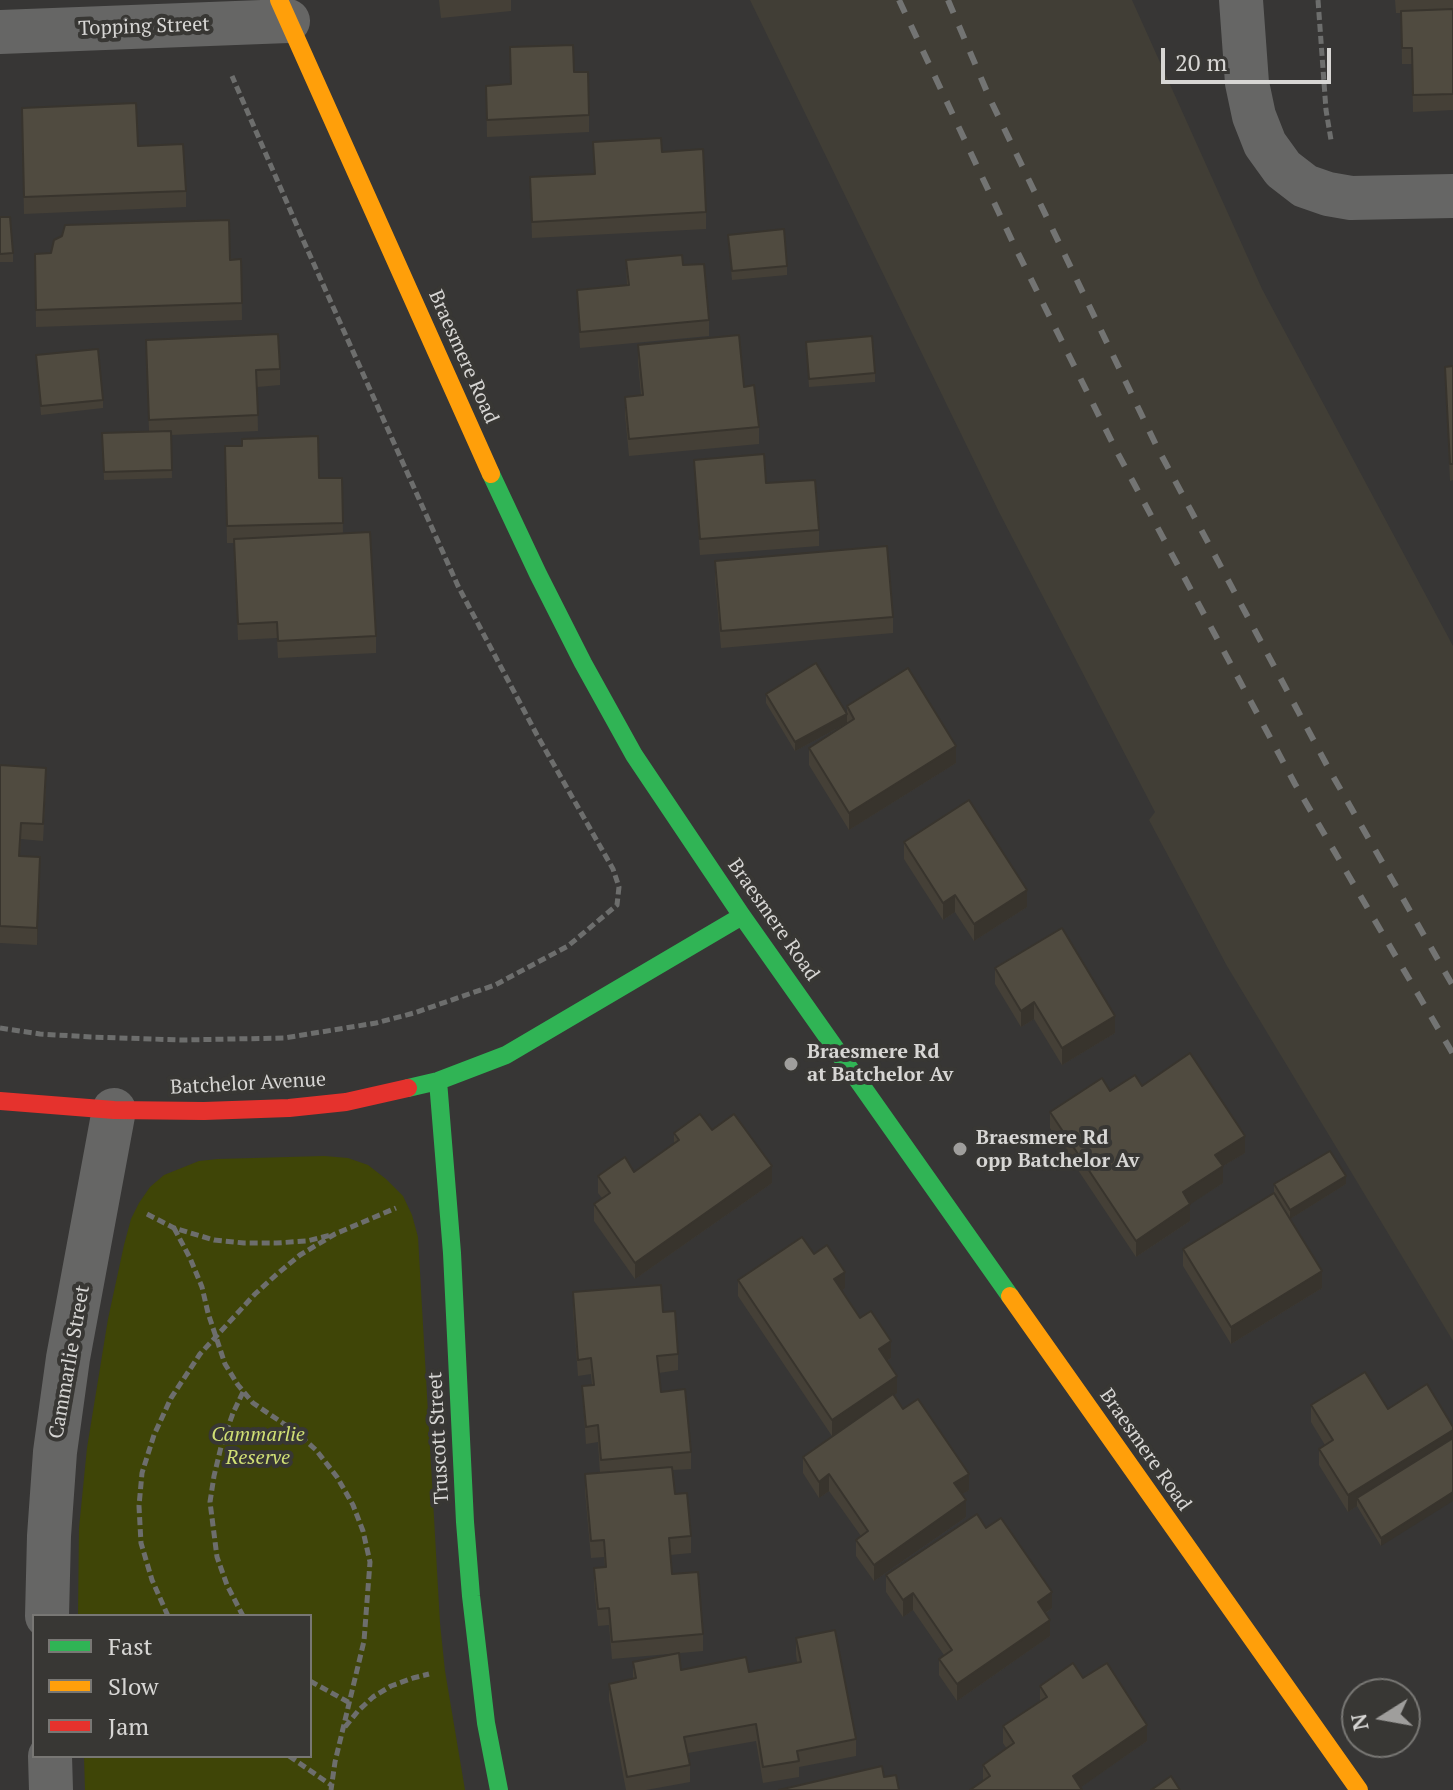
<!DOCTYPE html>
<html>
<head>
<meta charset="utf-8">
<style>
  body { margin:0 }
  #map { position:relative; width:1453px; height:1790px; overflow:hidden; background:#373635; font-family:"PT Serif",serif }
  canvas { display:block }
  .legend { position:absolute; left:32px; top:1614px; width:280px; height:144px; box-sizing:border-box; background:#383734; border:2px solid #787774; margin:0; padding:10px 14px; list-style:none; font-size:24px; color:#d7d6d4 }
  .legend li { display:flex; align-items:center; gap:16px; height:40px }
  .legend b { width:40px; border:2px solid #787774 }
  .north { position:absolute; left:1341px; top:1678px; width:80px; height:80px; box-sizing:border-box; background:#383734; border:2px solid #787774; border-radius:50%; rotate:259deg; font-size:22px; font-weight:700; line-height:32px; text-align:center; color:#d7d6d4 }
  .north::after { content:''; display:block; margin:auto; width:28px; height:36px; background:#9f9e9c; clip-path:polygon(50% 0,100% 100%,50% 72%,0 100%) }
  .scale { position:absolute; left:1161px; top:48px; width:170px; height:36px; box-sizing:border-box; border:4px solid #d7d6d4; border-top:0; padding-left:10px; font-size:24px; line-height:28px; white-space:nowrap; color:#d7d6d4; -webkit-text-stroke:6px #383734; paint-order:stroke }
</style>
</head>
<body>
<div id="map">
<canvas width="1453" height="1790"></canvas>
<ul class="legend">
<li><b style="height:10px;background:#30b455"></b>Fast</li>
<li><b style="height:10px;background:#ff9f0a"></b>Slow</li>
<li><b style="height:10px;background:#e5322d"></b>Jam</li>
</ul>
<div class="north">N</div>
<div class="scale">20 m</div>
</div>
<script>
const g = document.querySelector('canvas').getContext('2d');
g.lineJoin = 'round';
function paint(path, color) { g.fillStyle = color; g.fill(path, 'evenodd'); }
const toPath = rows => new Path2D(rows.map(r => 'M' + r).join(''));
function trace(path, color, width, dash) { g.strokeStyle = color; g.lineWidth = width; g.lineCap = dash ? 'butt' : 'round'; g.setLineDash(dash || []); g.stroke(path); }
function drawText(font, color, halo, rows, align = 'center') {
  g.font = font + ' "PT Serif",serif'; g.lineWidth = 8; g.setLineDash([]); g.textBaseline = 'middle'; g.strokeStyle = halo; g.fillStyle = color; for (const [text, x, y, turn = 0] of rows) {
    g.save(); g.translate(x, y); g.rotate((+turn || 0) * Math.PI / 180); g.textAlign = isNaN(turn) ? turn : align; if (halo) g.strokeText(text, 0, 0); g.fillText(text, 0, 0); g.restore();
  }
}
paint(toPath([
  [750,0,1132,0,1262,289,1453,646,1453,1341,1227,966,1149,820,1155,812,999,512]
]), '#413e36');
paint(toPath([
  [324,1156,348,1158,368,1165,386,1179,403,1196,412,1215,418,1237,440,1623,445,1671,465,1790,85,1790,84,1756,310,1756,310,1616,78,1616,79,1528,87,1448,108,1319,124,1245,131,1219,139,1203,150,1187,164,1175,199,1161,218,1159]
]), '#3f4507');
trace(toPath([
  [1318,0,1326,110,1331,140],
  [0,1028,40,1034,91,1037,182,1040,284,1038,376,1023,414,1013,495,985,568,946,617,905,619,887,613,869,537,735,458,586,304,242,232,76],
  [147,1214,174,1228,214,1240,244,1243,276,1243,307,1241,331,1235],
  [174,1228,190,1258,202,1287,208,1313,225,1364,238,1385,253,1403,296,1432,316,1450,337,1477,353,1505,363,1531,370,1562,364,1641,335,1762,331,1790],
  [243,1392,233,1413,221,1447,214,1476,210,1502,217,1557,227,1585,243,1616],
  [168,1616,152,1580,141,1543,139,1506,142,1473,154,1435,171,1398,200,1354,255,1294,277,1274,300,1255,335,1234,396,1208],
  [310,1681,350,1703],
  [345,1727,358,1711,373,1697,391,1686,413,1678,429,1674],
  [289,1756,331,1785]
]), '#6d6e6d', 5, [8, 4]);
trace(toPath([
  [1241,0,1247,83,1254,116,1265,144,1283,169,1305,186,1328,194,1351,198,1453,196],
  [0,32,288,21],
  [47,1616,49,1536,55,1452,68,1358,114,1110],
  [50,1756,51,1790]
]), '#666665', 44);
trace(toPath([
  [491,474,538,574,583,663,634,755,742,916,1010,1296],
  [438,1081,452,1253,465,1522,471,1596,486,1723,499,1790],
  [408,1088,438,1081,506,1055,742,916]
]), '#30b455', 18);
trace(toPath([
  [279,0,491,474],
  [1010,1296,1359,1790]
]), '#ff9f0a', 18);
trace(toPath([
  [0,1101,114,1110,204,1111,289,1108,346,1102,408,1088]
]), '#e5322d', 18);
trace(toPath([
  [899,0,1015,247,1116,450,1295,784,1453,1054],
  [948,0,990,99,1157,447,1330,771,1453,986]
]), '#737473', 6, [14, 14]);
paint(toPath([
  [439,0,511,0,511,11,441,18],
  [1395,0,1453,0,1453,110,1413,112,1412,64,1402,64,1401,13,1396,13],
  [574,72,589,115,589,132,487,137,486,86,511,84],
  [22,125,138,146,186,191,186,207,24,214],
  [593,142,662,152,706,212,706,229,532,238,530,177,594,174],
  [0,217,13,253,13,262,0,262],
  [728,235,787,266,787,275,732,280],
  [35,254,241,259,242,320,36,327],
  [626,260,683,265,709,320,709,336,580,348,577,290,627,285],
  [146,340,280,369,280,385,257,387,258,431,171,435,172,478,104,480,102,433,149,431],
  [806,342,875,373,875,382,809,387],
  [638,345,744,387,759,427,759,444,629,456,625,414,625,397,641,395,638,361],
  [36,355,103,400,103,408,41,415],
  [1453,366,1453,480,1450,481,1445,367],
  [225,446,319,478,342,478,343,533,376,636,376,653,278,658,277,638,238,640,234,543,227,543],
  [694,460,766,483,819,530,819,546,700,555],
  [715,561,893,617,893,633,721,648,715,578],
  [766,694,847,714,847,706,956,763,849,830,809,765,809,748,847,723,795,751,766,703],
  [0,765,46,785,43,841,21,839,20,856,40,874,37,945,0,943],
  [904,842,1027,907,974,941,955,912,943,920,904,859],
  [995,968,1115,1033,1062,1065,1034,1019,1021,1027,995,984],
  [1142,1086,1245,1153,1223,1166,1223,1183,1190,1204,1190,1221,1136,1257,1050,1128,1050,1112,1110,1091],
  [712,1130,772,1183,635,1279,594,1221,594,1204,602,1198,598,1193,598,1176,634,1172,674,1144,674,1133],
  [1274,1184,1346,1184,1290,1219,1274,1193],
  [1183,1249,1322,1288,1231,1344,1183,1266],
  [814,1254,845,1288,841,1291,860,1318,891,1358,887,1361,897,1393,893,1395,969,1490,962,1494,966,1517,874,1581,856,1556,856,1540,861,1536,829,1491,819,1498,803,1473,803,1457,832,1436,738,1296,738,1280],
  [573,1292,663,1312,678,1354,678,1370,659,1373,661,1392,691,1452,691,1469,673,1470,675,1494,691,1536,691,1553,670,1555,672,1574,703,1634,703,1651,612,1659,609,1625,598,1626,594,1585,594,1568,605,1567,604,1557,591,1558,585,1491,585,1474,600,1473,598,1442,586,1444,582,1386,592,1385,591,1374,578,1376,573,1309],
  [1311,1405,1388,1409,1381,1546,1357,1506,1348,1512,1319,1465,1319,1449,1325,1445,1311,1422],
  [986,1528,1052,1608,1046,1613,1050,1636,957,1701,939,1675,939,1659,944,1655,913,1610,903,1617,886,1592,886,1575],
  [796,1638,856,1739,856,1756,799,1767,799,1777,763,1783,756,1741,688,1753,690,1765,690,1782,646,1790,626,1790,609,1700,609,1684,633,1679,633,1662,681,1670,749,1672,797,1662,796,1654],
  [1083,1678,1147,1741,1081,1787,983,1781,983,1765,1007,1749,1003,1743,1003,1726,1040,1702,1040,1686]
]), '#454037');
paint(toPath([
  [847,714,847,723,795,751,795,742],
  [956,746,956,763,849,830,849,813],
  [40,857,40,874,37,945,37,928],
  [1027,890,1027,907,974,941,974,924],
  [955,895,955,912,943,920,943,903],
  [1034,1002,1034,1019,1021,1027,1021,1011],
  [1115,1016,1115,1033,1062,1065,1062,1048],
  [1245,1136,1245,1153,1223,1166,1223,1183,1183,1209,1183,1192,1215,1155],
  [772,1166,772,1183,635,1279,635,1263],
  [1346,1176,1346,1184,1290,1219,1290,1210],
  [1190,1204,1190,1221,1136,1257,1136,1241],
  [1322,1271,1322,1288,1231,1344,1231,1327],
  [845,1272,845,1288,834,1296,834,1279],
  [891,1341,891,1358,879,1366,879,1349],
  [897,1376,897,1393,832,1436,832,1420],
  [1453,1430,1453,1446,1357,1498,1357,1506,1348,1512,1348,1495],
  [829,1474,829,1491,819,1498,819,1482],
  [969,1474,969,1490,954,1499,954,1483],
  [1453,1492,1453,1501,1381,1546,1381,1538],
  [966,1500,966,1517,874,1581,874,1565],
  [1052,1592,1052,1608,1038,1618,1038,1602],
  [913,1593,913,1610,903,1617,903,1600],
  [1050,1620,1050,1636,957,1701,957,1684],
  [1147,1725,1147,1741,1077,1790,1073,1776]
]), '#38342d');
const building = toPath([
  [1453,9,1453,94,1413,95,1412,48,1402,48,1401,11,1453,9],
  [573,45,574,72,588,72,589,115,487,120,486,86,511,84,510,47,573,45],
  [136,103,138,146,183,144,186,191,24,197,22,108,136,103],
  [661,138,662,152,703,149,706,212,532,222,530,177,595,174,593,142,661,138],
  [0,217,10,217,13,253,0,254,0,217],
  [229,220,230,260,241,259,242,303,36,310,35,254,51,253,54,240,62,236,65,225,229,220],
  [784,229,787,266,732,271,728,235,784,229],
  [682,255,683,265,704,264,709,320,580,332,577,290,629,285,626,260,682,255],
  [278,334,280,369,256,370,258,415,149,420,146,340,278,334],
  [739,335,744,387,754,385,759,427,629,439,625,397,643,395,638,345,739,335],
  [872,336,875,373,809,379,806,342,872,336],
  [98,349,103,400,41,406,36,355,98,349],
  [1453,366,1453,464,1450,464,1445,367,1453,366],
  [171,431,172,470,104,472,102,433,171,431],
  [318,436,319,478,342,478,343,523,227,526,225,446,242,446,242,439,318,436],
  [764,454,766,483,815,480,819,530,700,539,694,460,764,454],
  [370,532,376,636,278,641,277,622,238,624,234,539,370,532],
  [887,546,893,617,721,631,715,561,887,546],
  [816,663,847,714,795,742,766,694,816,663],
  [908,668,956,746,849,813,809,748,854,719,847,706,908,668],
  [0,765,46,768,43,824,21,823,19,856,40,857,37,928,0,926,0,765],
  [969,800,1027,890,974,924,955,895,943,903,904,842,969,800],
  [1062,928,1115,1016,1062,1048,1034,1002,1021,1011,995,968,1062,928],
  [1190,1053,1245,1136,1215,1155,1223,1166,1183,1192,1190,1204,1136,1241,1050,1112,1102,1078,1110,1091,1135,1075,1142,1086,1190,1053],
  [700,1114,712,1130,734,1114,772,1166,635,1263,594,1204,610,1193,598,1176,625,1157,634,1172,679,1140,674,1133,700,1114],
  [1330,1151,1346,1176,1290,1210,1274,1184,1330,1151],
  [1274,1193,1322,1271,1231,1327,1183,1249,1274,1193],
  [802,1237,814,1254,827,1245,845,1272,834,1279,860,1318,871,1311,891,1341,879,1349,897,1376,832,1420,738,1280,802,1237],
  [661,1285,663,1312,675,1311,678,1354,657,1356,661,1392,685,1389,691,1452,601,1460,598,1425,586,1427,582,1386,594,1385,591,1358,578,1360,573,1292,661,1285],
  [1365,1372,1388,1409,1427,1384,1453,1427,1453,1430,1348,1495,1319,1449,1333,1440,1311,1405,1365,1372],
  [893,1394,903,1409,918,1399,969,1474,954,1483,966,1500,874,1565,856,1540,868,1531,829,1474,819,1482,803,1457,893,1394],
  [1453,1438,1453,1492,1381,1538,1357,1498,1453,1438],
  [672,1467,675,1494,687,1493,691,1536,669,1538,672,1574,698,1572,703,1634,612,1642,609,1608,598,1609,594,1568,606,1567,604,1540,591,1541,585,1474,672,1467],
  [977,1514,986,1528,1001,1518,1052,1592,1038,1602,1050,1620,957,1684,939,1659,952,1650,913,1593,903,1600,886,1575,977,1514],
  [835,1630,856,1739,797,1751,799,1761,763,1767,756,1724,684,1737,690,1765,627,1777,609,1684,636,1678,633,1662,679,1653,681,1670,746,1657,749,1672,801,1662,796,1638,835,1630],
  [1073,1663,1083,1678,1107,1663,1147,1725,1073,1776,1082,1790,970,1790,990,1776,983,1765,1014,1743,1003,1726,1047,1697,1040,1686,1073,1663],
  [882,1766,884,1777,896,1775,899,1790,779,1790,882,1766],
  [1171,1776,1180,1790,1151,1790,1171,1776]
]);
paint(building, '#504b40');
trace(building, '#38342d', 2);
for (const [x, y, r, color] of [
  [791,1064,8,"#9f9e9c"],
  [960,1149,8,"#9f9e9c"]
]) { const dot = new Path2D(); dot.arc(x, y, r, 0, 2 * Math.PI); g.fillStyle = color; g.fill(dot); trace(dot, '#383734', 3); }
drawText('20px', '#d7d6d4', '#383734', [
  ["Topping Street",144,27,-2],
  ["Braesmere Road",463,357,66],
  ["Braesmere Road",773,920,55],
  ["Batchelor Avenue",248,1084,-3],
  ["Cammarlie Street",70,1362,-80],
  ["Truscott Street",439,1438,-93],
  ["Braesmere Road",1145,1450,55]
]);
drawText('bold 20px', '#d7d6d4', '#383734', [
  ["Braesmere Rd",807,1052],
  ["at Batchelor Av",807,1075],
  ["Braesmere Rd",976,1138],
  ["opp Batchelor Av",976,1161]
], 'left');
drawText('italic 20px', '#d0df74', '#383734', [
  ["Cammarlie",258,1435],
  ["Reserve",258,1458]
]);
</script>
</body>
</html>
